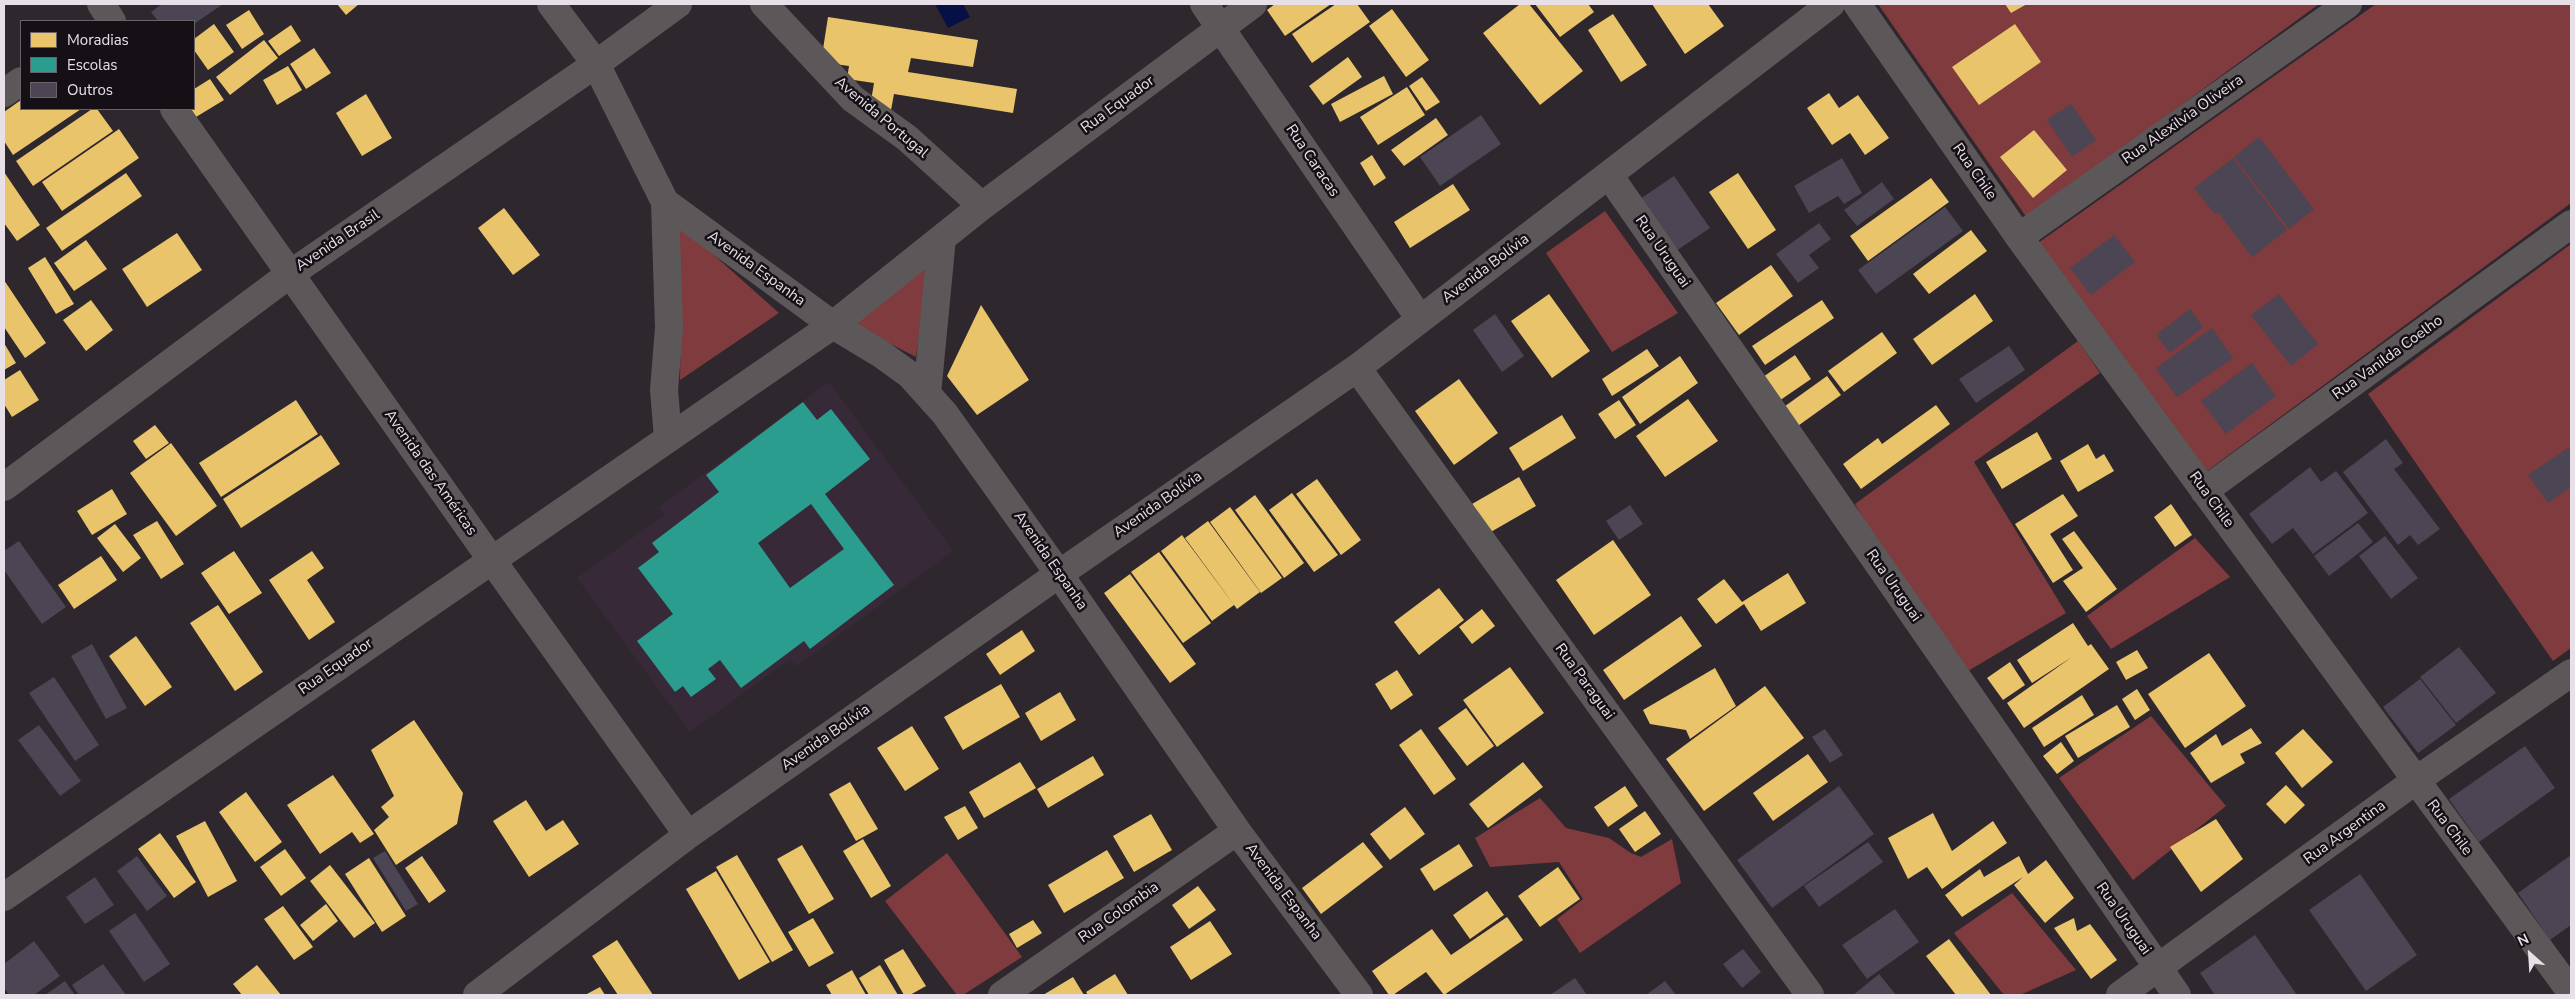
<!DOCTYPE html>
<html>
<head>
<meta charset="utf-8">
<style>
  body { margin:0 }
  #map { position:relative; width:2575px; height:999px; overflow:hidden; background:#2e282e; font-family:"Nunito Sans",sans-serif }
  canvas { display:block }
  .frame { position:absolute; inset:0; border:5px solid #e7e0e8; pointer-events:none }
  .legend { position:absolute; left:20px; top:20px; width:175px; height:90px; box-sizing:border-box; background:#151015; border:1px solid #696369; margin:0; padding:6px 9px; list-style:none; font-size:15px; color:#e7e0e8 }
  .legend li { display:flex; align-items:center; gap:10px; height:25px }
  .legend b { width:25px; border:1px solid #696369 }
  .north { position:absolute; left:2505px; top:929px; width:50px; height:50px; -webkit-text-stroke:4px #151015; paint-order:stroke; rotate:334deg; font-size:14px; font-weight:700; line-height:20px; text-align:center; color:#e7e0e8 }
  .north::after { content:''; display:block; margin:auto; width:18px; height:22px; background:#e7e0e8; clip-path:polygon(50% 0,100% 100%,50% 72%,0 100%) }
</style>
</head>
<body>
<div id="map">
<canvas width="2575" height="999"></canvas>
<div class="frame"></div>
<ul class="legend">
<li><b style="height:14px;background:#e9c46a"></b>Moradias</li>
<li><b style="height:14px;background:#2a9d8f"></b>Escolas</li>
<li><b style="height:14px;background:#4b4554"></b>Outros</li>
</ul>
<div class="north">N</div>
</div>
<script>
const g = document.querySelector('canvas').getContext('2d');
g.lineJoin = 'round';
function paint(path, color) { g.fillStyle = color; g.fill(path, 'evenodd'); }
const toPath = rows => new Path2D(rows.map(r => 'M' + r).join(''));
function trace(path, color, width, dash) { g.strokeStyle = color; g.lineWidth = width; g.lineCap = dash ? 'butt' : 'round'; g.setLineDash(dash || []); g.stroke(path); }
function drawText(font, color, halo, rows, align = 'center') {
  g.font = font + ' "Nunito Sans",sans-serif'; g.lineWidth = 5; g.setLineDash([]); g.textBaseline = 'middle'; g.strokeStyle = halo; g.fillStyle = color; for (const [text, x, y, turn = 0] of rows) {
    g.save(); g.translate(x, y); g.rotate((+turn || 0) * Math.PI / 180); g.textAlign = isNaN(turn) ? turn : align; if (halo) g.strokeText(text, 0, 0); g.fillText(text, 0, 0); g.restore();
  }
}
paint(toPath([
  [829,382,953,551,797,666,790,659,690,732,577,578,664,515,659,507]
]), '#382938');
paint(toPath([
  [1878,4,2319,4,2027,218],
  [2376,4,2571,4,2571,203,2207,471,2038,243],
  [1605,211,1678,313,1612,352,1546,253],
  [678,223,779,313,680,380,681,310],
  [2571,244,2571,648,2553,661,2368,394],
  [929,258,916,357,850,323],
  [2078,341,2100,373,1974,462,2066,613,1956,678,1855,504],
  [2195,538,2230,577,2111,649,2087,616],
  [2151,716,2226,806,2133,880,2059,778],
  [1540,798,1566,828,1609,838,1631,853,1641,857,1672,839,1681,883,1580,953,1557,919,1583,899,1559,862,1490,867,1475,838],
  [947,853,1022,957,963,995,957,995,885,901],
  [2012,893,2076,970,2020,995,2004,995,1954,933]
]), '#7f3b3d');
paint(toPath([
  [935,4,963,4,970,17,948,28]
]), '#061045');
paint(toPath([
  [337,4,359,4,346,15],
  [1275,4,1331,4,1285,36,1267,10],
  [1336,4,1357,4,1370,22,1312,63,1292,34],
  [1520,4,1529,4,1583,71,1540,105,1483,33],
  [1535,4,1588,4,1594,12,1560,37],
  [1652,4,1708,4,1724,26,1685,54],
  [2005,4,2027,4,2011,13],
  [1392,9,1429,60,1406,77,1369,26],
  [249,10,264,34,242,49,226,25],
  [1613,14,1647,65,1621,82,1588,30],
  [828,17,978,40,973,67,911,58,908,72,1017,89,1013,113,894,94,891,110,870,107,874,83,847,79,849,66,821,62],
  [214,24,234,52,208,70,194,50,194,39],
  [2015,24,2041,62,1979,105,1952,67],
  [291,25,301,41,279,56,268,41],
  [264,40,278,58,230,95,216,77],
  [314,48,331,73,306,89,290,64],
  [1348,57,1362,77,1323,105,1309,86],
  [288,66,302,90,277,105,263,80],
  [1384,76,1393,94,1340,122,1331,104],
  [1422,77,1440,102,1426,111,1409,86],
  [210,79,224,100,196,117,191,109,194,109,194,89],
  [1407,87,1425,115,1378,145,1360,117],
  [1829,93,1839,108,1858,95,1889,138,1865,155,1850,133,1832,145,1807,108],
  [366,94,392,138,362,156,336,113],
  [21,100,21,109,81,109,13,155,4,141,4,112],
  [92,109,97,109,113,131,33,186,16,161],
  [1436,118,1448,135,1404,166,1391,150],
  [119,129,139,158,62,211,42,182],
  [2034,130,2067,170,2033,198,2000,157],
  [1372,155,1386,178,1374,186,1360,163],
  [4,172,40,225,17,241,4,223],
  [126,173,142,196,62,251,46,228],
  [1738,173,1776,230,1748,249,1709,192],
  [1931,178,1949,202,1868,261,1850,236],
  [1453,184,1470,210,1410,248,1394,222],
  [504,208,540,255,513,275,478,228],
  [1971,230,1987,251,1929,294,1913,274],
  [177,233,202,270,147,307,122,269],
  [86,240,107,269,74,291,54,263],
  [45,257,74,304,56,314,28,268],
  [1771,265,1793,296,1739,335,1716,303],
  [4,280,46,343,25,358,4,327],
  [1549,294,1590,351,1552,378,1511,321],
  [1975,294,1993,321,1932,365,1913,339],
  [91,300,113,330,86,351,63,320],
  [1822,300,1834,318,1765,365,1752,346],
  [981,305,1029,380,977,415,947,376],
  [1882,332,1897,353,1844,392,1828,371],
  [4,343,16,363,4,370],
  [1647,349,1659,366,1612,396,1602,379],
  [1795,355,1811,379,1776,403,1760,379],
  [1680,356,1698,383,1640,424,1622,397],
  [20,370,39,400,12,417,4,404,4,380],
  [1827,376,1841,395,1795,428,1781,409],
  [1459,379,1498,433,1454,465,1415,411],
  [1688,399,1718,441,1665,477,1636,436],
  [296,400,318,434,221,497,199,463],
  [1619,400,1636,425,1615,439,1598,414],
  [1936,405,1950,424,1861,489,1843,464,1878,438,1882,444],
  [1562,415,1576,438,1523,471,1509,448],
  [155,425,169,443,146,459,133,441],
  [2037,432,2052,459,2002,489,1986,462],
  [321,435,340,464,241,528,223,499],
  [171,443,217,506,176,536,130,473],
  [2088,444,2096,459,2104,454,2114,471,2078,492,2060,461],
  [1519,477,1536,506,1489,533,1472,504],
  [1317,479,1361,540,1341,555,1296,494],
  [112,489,127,514,92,535,77,511],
  [1292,493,1338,555,1314,572,1269,510],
  [2063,494,2078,516,2050,534,2073,570,2053,583,2015,524],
  [1255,495,1304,563,1284,578,1235,510],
  [2171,504,2192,535,2175,547,2154,517],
  [1230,507,1282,578,1261,593,1210,522],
  [157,521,184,564,161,579,133,535],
  [1208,521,1260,592,1237,609,1185,538],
  [115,524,141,558,123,572,97,538],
  [2074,531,2117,589,2086,612,2063,581,2083,568,2062,539],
  [1182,535,1234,605,1212,621,1161,551],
  [1613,540,1651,595,1594,635,1556,580],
  [234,551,262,593,229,614,201,573],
  [312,551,324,568,307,580,335,622,309,640,269,580],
  [1159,552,1211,623,1183,643,1131,572],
  [101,556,117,580,74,609,58,585],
  [1788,573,1806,603,1761,631,1744,604,1716,624,1697,599,1724,579,1742,602],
  [1130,574,1196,664,1170,683,1104,593],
  [1439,588,1464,620,1419,655,1394,622],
  [218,605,263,672,235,691,190,623],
  [1482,609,1495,626,1472,644,1459,627],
  [1681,616,1702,646,1624,700,1603,670],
  [2073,623,2088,646,2091,644,2109,669,2024,728,2007,703,2072,657,2032,683,2017,660],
  [1022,630,1035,651,1000,675,986,654],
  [136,636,172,687,145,706,109,656],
  [2137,650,2148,668,2126,680,2116,662],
  [2209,653,2246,706,2185,748,2148,694],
  [2010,662,2025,685,2003,700,1987,678],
  [1510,667,1544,713,1497,747,1463,700],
  [1715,668,1736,706,1690,739,1686,730,1650,724,1643,710],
  [1397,670,1413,695,1391,710,1375,684],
  [1001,684,1020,717,963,750,944,717],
  [1765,686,1804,738,1704,811,1666,759],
  [2137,689,2150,710,2135,720,2122,699],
  [1060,692,1076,720,1041,741,1025,713],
  [2082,695,2094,715,2044,747,2032,728],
  [2117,705,2130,727,2078,758,2065,736],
  [1466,708,1494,746,1467,766,1438,728],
  [414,720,463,793,457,824,396,865,374,830,389,817,381,807,394,796,371,750],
  [912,726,939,769,905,791,877,748],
  [2251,728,2262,743,2240,754,2245,763,2211,783,2190,753,2216,734,2222,746],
  [1421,729,1456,779,1434,795,1399,745],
  [2303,729,2333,762,2302,788,2275,753],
  [2061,742,2074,761,2057,774,2043,756],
  [1808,754,1828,782,1773,821,1753,793],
  [1093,756,1104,775,1048,808,1037,789],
  [1020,762,1036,788,984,818,969,792],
  [1523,762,1543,787,1488,828,1469,804],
  [333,775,374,834,360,843,352,832,320,854,287,805],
  [850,782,878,829,856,841,829,794],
  [2286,785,2305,805,2285,824,2266,804],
  [1625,786,1638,806,1608,827,1594,807],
  [246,792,282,842,255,862,219,812],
  [526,800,546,831,563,820,579,844,529,877,493,821],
  [965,806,978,828,958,840,944,817],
  [1405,807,1425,834,1390,860,1370,834],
  [1645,811,1661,834,1635,852,1619,829],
  [1933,813,1952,851,1993,821,2007,843,1942,889,1927,867,1908,879,1888,838],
  [1151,814,1172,850,1134,872,1113,836],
  [2216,819,2243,859,2201,892,2170,847],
  [205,821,237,881,208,897,176,836],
  [160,833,196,882,174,898,138,849],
  [863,839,891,886,871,898,843,851],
  [1363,842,1383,867,1321,914,1302,888],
  [1459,844,1473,866,1434,891,1420,869],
  [802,845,834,899,809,914,777,859],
  [285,849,306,878,281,896,260,867],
  [1107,850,1124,878,1064,913,1048,885],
  [737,855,793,950,772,962,716,867],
  [422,856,446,891,429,903,405,868],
  [2019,856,2028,874,2046,860,2074,898,2045,923,2014,885,2023,877,1962,917,1945,895,1980,869,1984,877],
  [369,858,406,916,382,932,345,874],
  [330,865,375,923,354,938,310,881],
  [1558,867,1580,899,1540,927,1518,896],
  [716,871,770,962,739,980,686,889],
  [1198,886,1216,910,1189,929,1172,905],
  [1487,891,1504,915,1470,939,1453,915],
  [326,904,338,921,313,941,300,925],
  [283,906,313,947,294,960,264,919],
  [1507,917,1523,940,1444,995,1426,972,1393,995,1389,995,1372,971,1432,929,1451,955],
  [813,918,834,953,809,967,788,932],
  [2074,918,2077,931,2090,924,2117,960,2091,979,2054,928],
  [1033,920,1042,933,1017,948,1009,934],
  [1210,921,1232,954,1191,980,1170,947],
  [1949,939,1991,995,1956,995,1926,956],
  [617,940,653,995,618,995,592,956],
  [903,949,926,986,910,995,904,995,884,960],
  [257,965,281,995,242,995,233,984],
  [880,965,898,995,869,995,859,978],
  [852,970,866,995,832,995,826,985],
  [1115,974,1128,995,1088,995,1086,992],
  [1073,977,1084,995,1043,995],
  [600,987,605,995,585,995]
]), '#e9c46a');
paint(toPath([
  [803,402,817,420,831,409,870,459,825,494,894,585,810,649,804,641,741,688,720,660,708,669,716,679,691,697,683,686,675,692,637,641,673,614,638,568,659,552,652,543,719,492,706,475],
  [811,504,844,549,790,588,758,543]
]), '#2a9d8f');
paint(toPath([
  [162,4,223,4,194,24,194,21,158,21,151,12],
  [2071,104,2096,140,2072,157,2047,120],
  [1481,115,1501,144,1440,186,1420,157],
  [2259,137,2314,209,2289,229,2234,157],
  [1842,158,1862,193,1844,204,1838,196,1809,213,1794,186],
  [2233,158,2287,230,2252,257,2218,212,2215,214,2194,188],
  [1674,176,1710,228,1676,251,1640,199],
  [1882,182,1894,199,1857,226,1844,210],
  [1945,207,1963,231,1876,294,1858,270],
  [1819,223,1831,239,1809,255,1819,268,1798,283,1776,254],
  [2114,235,2135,262,2091,295,2070,268],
  [2279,294,2318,344,2291,366,2251,315],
  [2190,309,2203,327,2170,353,2156,335],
  [1495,314,1524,356,1502,372,1473,330],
  [2212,328,2233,358,2177,397,2156,368],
  [2009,346,2025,370,1976,403,1959,379],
  [2252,363,2276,396,2226,434,2201,401],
  [2386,439,2403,463,2394,469,2440,529,2418,545,2410,535,2398,545,2343,472],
  [2568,448,2571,453,2571,487,2548,503,2528,475],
  [2310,467,2321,482,2336,471,2368,513,2313,554,2293,528,2272,544,2249,514],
  [1630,505,1643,524,1619,540,1606,521],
  [2358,523,2373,542,2329,576,2314,556],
  [2385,536,2418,578,2391,599,2359,556],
  [19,541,66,607,42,624,4,570,4,551],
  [92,644,127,708,106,719,71,656],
  [2459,647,2496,693,2456,723,2420,677],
  [54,677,99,745,75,761,29,693],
  [2420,679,2456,725,2418,753,2383,707],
  [39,725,81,781,60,796,18,740],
  [1825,729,1843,755,1830,763,1812,737],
  [2525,746,2555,788,2479,842,2449,799],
  [1839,786,1874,834,1772,908,1737,860],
  [1868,842,1883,862,1819,907,1804,886],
  [385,851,418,904,406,911,373,858],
  [2571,855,2571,925,2550,940,2518,893],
  [137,856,167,896,147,911,117,871],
  [2360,874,2417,955,2366,991,2309,910],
  [95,877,114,905,85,924,66,897],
  [1895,909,1919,942,1867,979,1842,945],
  [135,913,170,964,144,982,109,931],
  [2255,935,2297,995,2215,995,2200,973],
  [34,941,60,976,34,995,9,995,4,988,4,964],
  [1743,949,1761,972,1742,988,1723,964],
  [103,964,126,995,79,995,72,985],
  [1879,974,1896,995,1853,995],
  [1575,978,1587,995,1550,995],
  [65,981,75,995,45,995],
  [1665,981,1676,995,1646,995]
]), '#4b4554');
trace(toPath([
  [101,4,112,21],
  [551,4,596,64,665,202,669,328,664,390,668,438],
  [764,4,853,99,907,138,982,206],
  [1204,4,1420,319],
  [1857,4,2019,237,2571,992],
  [4,93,21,81],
  [174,109,491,559,688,835],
  [1609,175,2177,995],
  [665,202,833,325,881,354,910,375,945,414,1059,574,1237,831,1359,995],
  [2019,237,2348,4],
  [1357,368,1810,995],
  [927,394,942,238],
  [4,487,290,274,596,64,678,4],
  [2204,491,2571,224],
  [4,897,833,325,982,206,1253,4],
  [477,995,688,835,1059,574,1357,368,1831,4],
  [1002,995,1237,831],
  [2120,995,2415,781,2571,673]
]), '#5c585a', 28);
drawText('15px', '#e7e0e8', '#151015', [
  ["Rua Equador",1118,105,-36],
  ["Avenida Portugal",881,118,40],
  ["Rua Alexilvia Oliveira",2183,120,-35],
  ["Rua Caracas",1312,161,56],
  ["Rua Chile",1974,172,55],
  ["Avenida Brasil",338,241,-34],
  ["Rua Uruguai",1662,252,55],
  ["Avenida Espanha",756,269,36],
  ["Avenida Bolívia",1486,269,-37],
  ["Rua Vanilda Coelho",2388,358,-36],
  ["Avenida das Américas",430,473,55],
  ["Rua Chile",2211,500,54],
  ["Avenida Bolívia",1158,505,-35],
  ["Avenida Espanha",1050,561,55],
  ["Rua Uruguai",1893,586,55],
  ["Rua Equador",336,667,-35],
  ["Rua Paraguai",1584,682,54],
  ["Avenida Bolívia",826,738,-35],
  ["Rua Chile",2449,828,53],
  ["Rua Argentina",2345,833,-36],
  ["Avenida Espanha",1283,892,53],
  ["Rua Colombia",1119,913,-35],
  ["Rua Uruguai",2123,919,55]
]);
</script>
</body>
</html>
